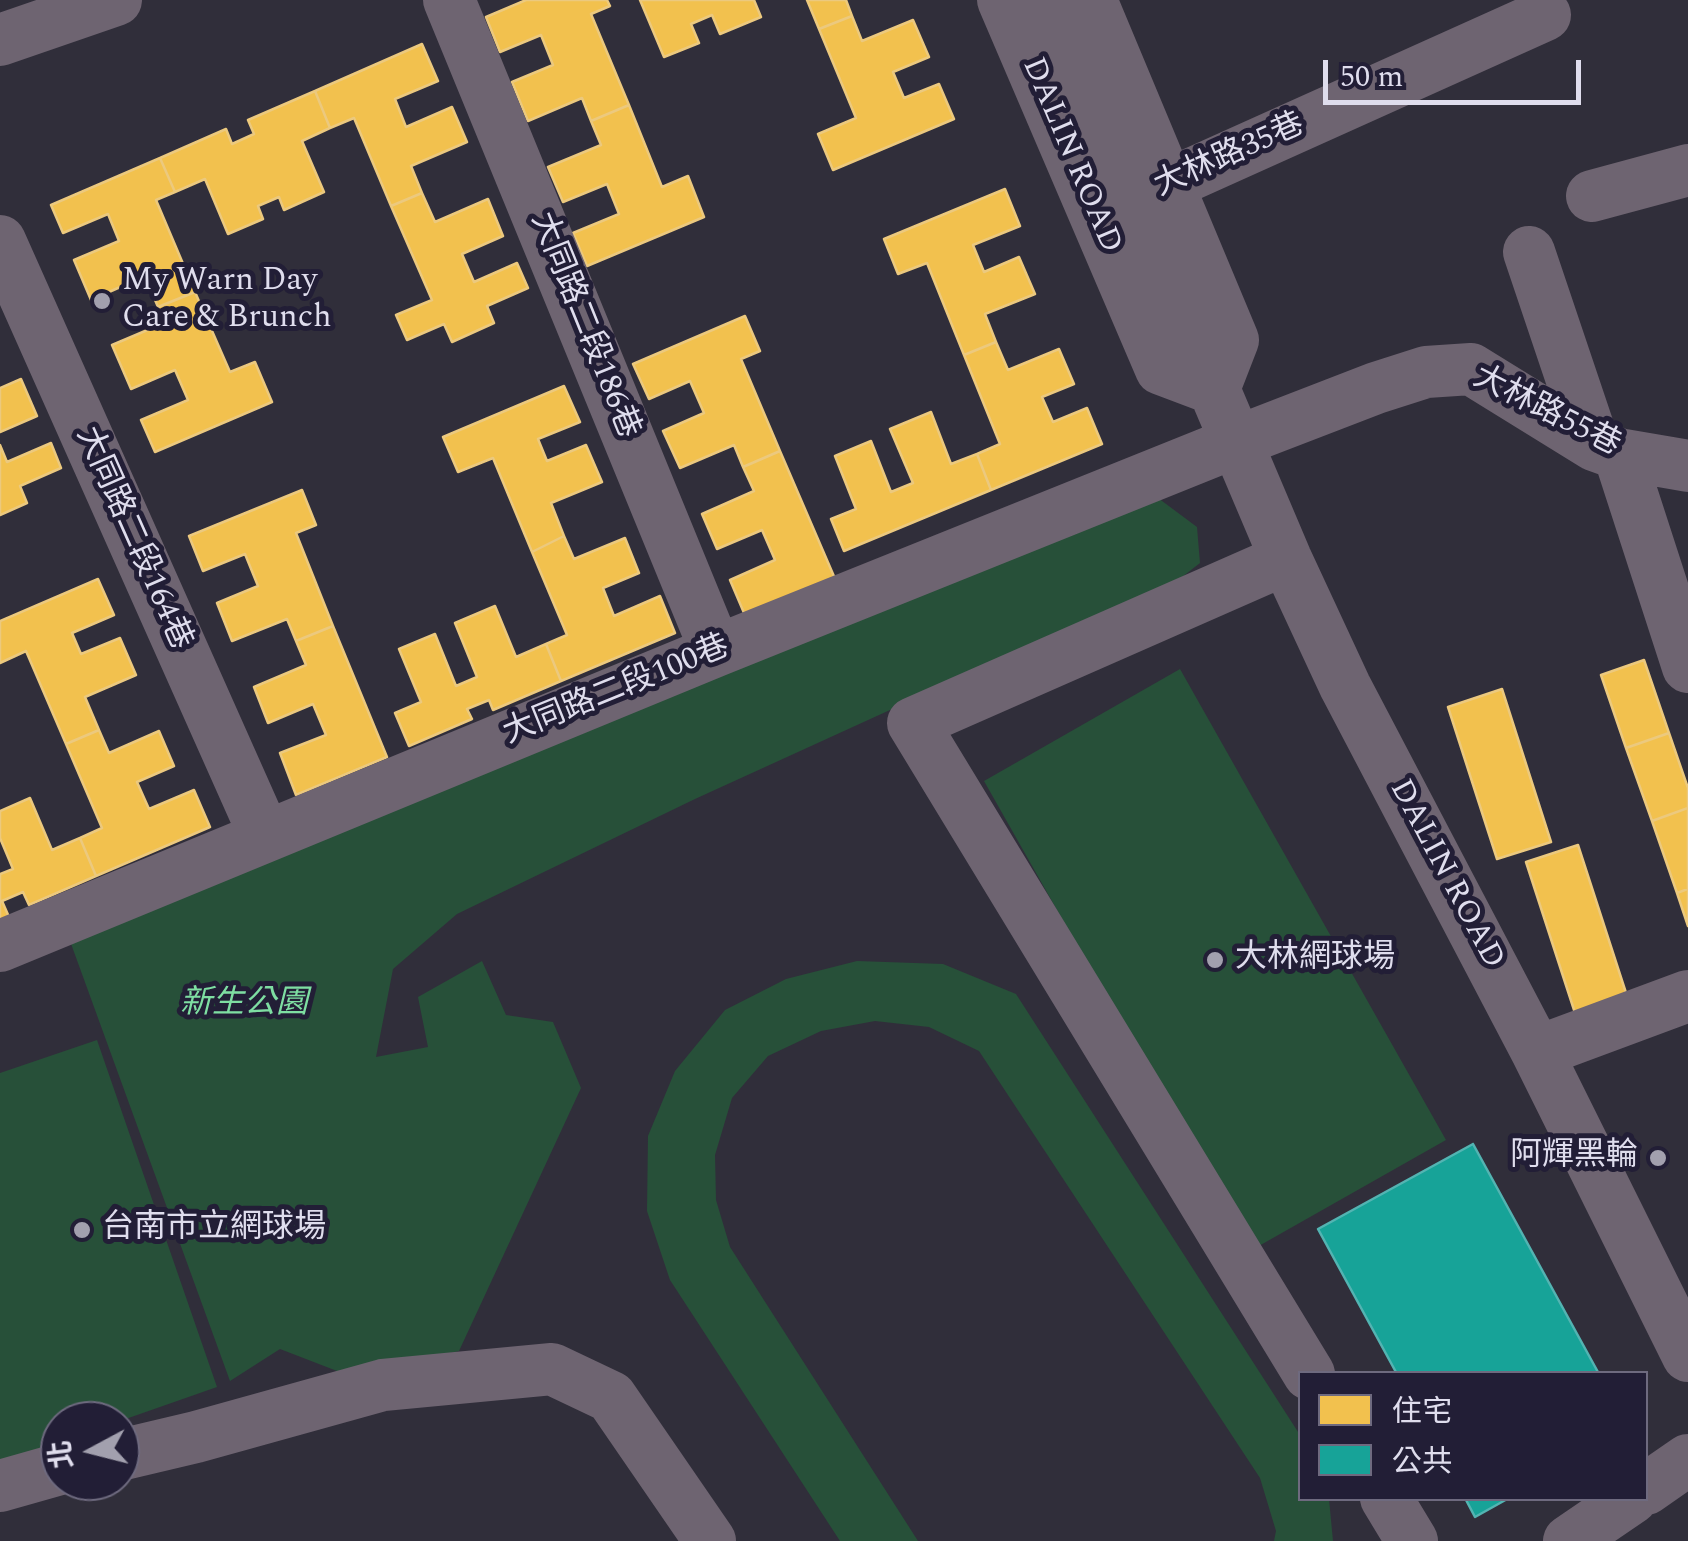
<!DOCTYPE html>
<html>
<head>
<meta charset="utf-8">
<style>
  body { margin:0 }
  #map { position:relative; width:1688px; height:1541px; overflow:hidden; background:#302e3a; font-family:Spectral,"Noto Sans TC",serif }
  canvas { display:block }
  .legend { position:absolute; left:1298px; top:1371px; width:350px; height:130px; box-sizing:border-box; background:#221e36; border:2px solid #6e6a7f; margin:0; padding:12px 18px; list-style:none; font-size:30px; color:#dfdded }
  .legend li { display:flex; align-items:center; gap:20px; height:50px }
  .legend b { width:50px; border:2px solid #6e6a7f }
  .north { position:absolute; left:40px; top:1401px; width:100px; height:100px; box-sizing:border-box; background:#221e36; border:2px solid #6e6a7f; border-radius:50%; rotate:263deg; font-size:28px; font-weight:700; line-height:40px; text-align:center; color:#dfdded }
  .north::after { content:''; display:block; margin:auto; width:35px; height:45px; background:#a2a0ae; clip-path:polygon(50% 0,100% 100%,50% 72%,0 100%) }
  .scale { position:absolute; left:1323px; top:60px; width:258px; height:45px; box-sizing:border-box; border:5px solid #dfdded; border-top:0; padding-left:12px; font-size:30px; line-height:35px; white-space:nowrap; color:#dfdded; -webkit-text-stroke:8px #221e36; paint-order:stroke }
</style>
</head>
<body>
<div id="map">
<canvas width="1688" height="1541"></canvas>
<ul class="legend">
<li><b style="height:28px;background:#f2c14e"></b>住宅</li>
<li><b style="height:28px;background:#17a398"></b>公共</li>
</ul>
<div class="north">北</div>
<div class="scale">50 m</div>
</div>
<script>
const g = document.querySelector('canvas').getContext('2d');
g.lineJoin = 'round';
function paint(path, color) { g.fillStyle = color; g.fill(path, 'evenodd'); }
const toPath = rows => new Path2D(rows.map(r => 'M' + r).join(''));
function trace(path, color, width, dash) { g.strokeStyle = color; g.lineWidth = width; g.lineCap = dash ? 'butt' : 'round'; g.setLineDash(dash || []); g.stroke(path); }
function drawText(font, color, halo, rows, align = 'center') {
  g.font = font + ' Spectral,"Noto Sans TC",serif'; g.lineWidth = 10; g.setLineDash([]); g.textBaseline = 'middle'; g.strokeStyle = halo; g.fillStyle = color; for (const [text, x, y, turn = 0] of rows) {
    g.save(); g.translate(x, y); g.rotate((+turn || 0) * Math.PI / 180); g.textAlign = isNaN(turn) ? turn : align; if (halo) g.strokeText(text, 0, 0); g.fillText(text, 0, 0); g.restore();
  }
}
paint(toPath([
  [1150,492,1197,527,1200,563,1168,588,890,710,695,799,457,914,393,969,376,1057,428,1047,418,997,482,961,506,1015,553,1022,581,1088,459,1351,350,1376,280,1349,230,1381,66,930],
  [1180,669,1446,1140,1250,1251,984,781],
  [857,961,943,964,1016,994,1300,1435,1300,1498,1329,1499,1333,1541,1274,1541,1276,1531,1260,1478,979,1051,929,1027,875,1021,821,1031,768,1056,732,1098,715,1155,716,1200,730,1247,918,1541,840,1541,670,1280,647,1211,648,1136,675,1071,725,1010,786,979],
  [97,1040,217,1387,120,1421,60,1421,60,1442,0,1462,0,1073]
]), '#275039');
const homes = toPath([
  [526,0,607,0,610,6,591,14,629,105,591,121,582,98,528,121,512,82,553,65,541,35,500,52,486,17,526,0],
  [640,0,754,0,761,17,720,34,712,15,691,24,699,43,664,57,640,0],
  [807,0,846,0,852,16,819,29,807,0],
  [852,16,862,41,913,20,929,57,893,72,904,98,939,84,954,119,833,170,818,134,856,118,819,29,852,16],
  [422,44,438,81,395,99,406,127,452,107,467,142,411,166,422,193,391,206,354,118,330,128,315,91,422,44],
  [315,91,330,128,302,141,324,192,284,210,279,197,258,206,263,219,228,234,205,179,175,192,160,158,226,129,232,144,254,134,248,120,315,91],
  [629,105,662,187,688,176,704,217,587,266,573,233,619,214,607,184,563,202,548,167,601,145,591,121,629,105],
  [160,158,175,192,156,200,195,292,158,307,145,276,91,300,74,260,119,241,108,214,63,233,51,205,160,158],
  [1005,189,1020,226,973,245,984,272,1019,257,1035,294,985,314,996,342,964,355,927,263,898,274,884,239,1005,189],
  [422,193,435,222,488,199,503,236,462,254,474,282,517,263,528,288,487,306,494,323,452,342,444,324,407,340,396,315,432,300,391,206,422,193],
  [195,292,230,372,255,362,272,402,155,452,141,420,188,400,175,370,131,389,112,345,164,323,158,307,195,292],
  [745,316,760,351,741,359,780,451,743,467,734,445,680,468,663,431,704,413,690,381,649,399,633,364,745,316],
  [996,342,1008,370,1059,349,1074,384,1042,397,1053,422,1087,408,1102,444,991,490,977,454,1000,444,964,355,996,342],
  [21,379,37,416,0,432,0,388,21,379],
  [564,386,580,422,538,439,547,461,586,445,602,482,551,503,564,536,532,552,493,458,458,472,443,437,564,386],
  [931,412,951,464,977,454,991,490,844,551,831,519,856,509,835,456,871,441,891,492,913,483,890,429,931,412],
  [51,443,61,468,20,486,27,503,0,515,0,445,7,462,51,443],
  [780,451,836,581,747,620,730,580,775,560,762,530,717,549,702,514,754,491,743,467,780,451],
  [302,490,316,525,296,533,333,626,296,641,287,619,232,641,217,603,258,586,245,554,203,571,189,536,302,490],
  [564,536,574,559,625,538,639,573,603,588,614,616,660,596,675,633,561,681,546,644,567,635,532,552,564,536],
  [98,579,114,615,72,633,81,654,120,638,136,675,85,697,99,730,66,744,26,651,0,663,0,621,98,579],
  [495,606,516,657,546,644,561,681,493,710,489,700,467,709,472,719,409,746,395,713,421,702,399,649,435,634,456,686,477,677,455,623,495,606],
  [333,626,387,757,296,795,280,753,326,735,313,704,268,723,254,687,306,665,296,641,333,626],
  [1644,660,1669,733,1626,748,1601,675,1644,660],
  [1502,689,1551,842,1497,859,1448,707,1502,689],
  [99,730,109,753,159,731,174,766,137,782,149,809,194,790,210,827,96,876,80,838,102,828,66,744,99,730],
  [1669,733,1688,788,1688,808,1652,821,1626,748,1669,733],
  [30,798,52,850,80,838,96,876,29,905,23,892,2,901,9,917,0,921,0,874,13,869,0,838,0,811,30,798],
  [1688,808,1688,889,1677,893,1652,821,1688,808],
  [1578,845,1627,996,1575,1013,1526,862,1578,845],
  [1688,889,1688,926,1677,893,1688,889]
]);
paint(homes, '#f2c14e');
trace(homes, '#ecc97e', 2.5);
const public = toPath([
  [1473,1144,1599,1374,1397,1374,1318,1229,1473,1144],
  [1465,1498,1509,1498,1475,1517,1465,1498]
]);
paint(public, '#17a398');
trace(public, '#53b4b2', 2.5);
trace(toPath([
  [449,0,716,651],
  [1003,0,1161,369,1214,389,1233,340,1091,0],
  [1049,0,1286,559,1345,686,1537,1052,1688,1356],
  [0,40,116,0],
  [1592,196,1688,170],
  [1136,199,1545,15],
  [0,241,265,836],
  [1529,252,1594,445],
  [1619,454,1688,667],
  [1286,559,913,723,1309,1374],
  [0,946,716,651,1236,442,1376,388,1426,372,1471,369,1594,445,1619,454,1688,466],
  [1537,1052,1688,996],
  [120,1455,196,1437,383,1385,552,1369,611,1397,710,1541],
  [0,1486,60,1469],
  [1646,1489,1688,1460],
  [1386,1498,1412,1541],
  [1569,1541,1632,1498]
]), '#6e6471', 52);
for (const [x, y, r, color] of [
  [102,301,10,"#a2a0ae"],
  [1215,960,10,"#a2a0ae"],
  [1658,1158,10,"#a2a0ae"],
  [82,1230,10,"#a2a0ae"]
]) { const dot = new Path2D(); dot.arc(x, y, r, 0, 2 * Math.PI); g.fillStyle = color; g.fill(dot); trace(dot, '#221e36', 4); }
drawText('32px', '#dfdded', '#221e36', [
  ["DALIN ROAD",1070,156,67],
  ["大林路35巷",1230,157,-24],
  ["大同路二段186巷",583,326,68],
  ["大林路55巷",1546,413,27],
  ["大同路二段164巷",132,539,66],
  ["大同路二段100巷",617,692,-22],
  ["DALIN ROAD",1445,875,62]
]);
drawText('32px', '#dfdded', '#221e36', [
  ["My Warn Day",122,283],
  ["Care & Brunch",122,320],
  ["大林網球場",1235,960],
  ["阿輝黑輪",1638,1158,"right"],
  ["台南市立網球場",102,1230]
], 'left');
drawText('italic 32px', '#7edea2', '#221e36', [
  ["新生公園",244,1006]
]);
</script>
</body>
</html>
